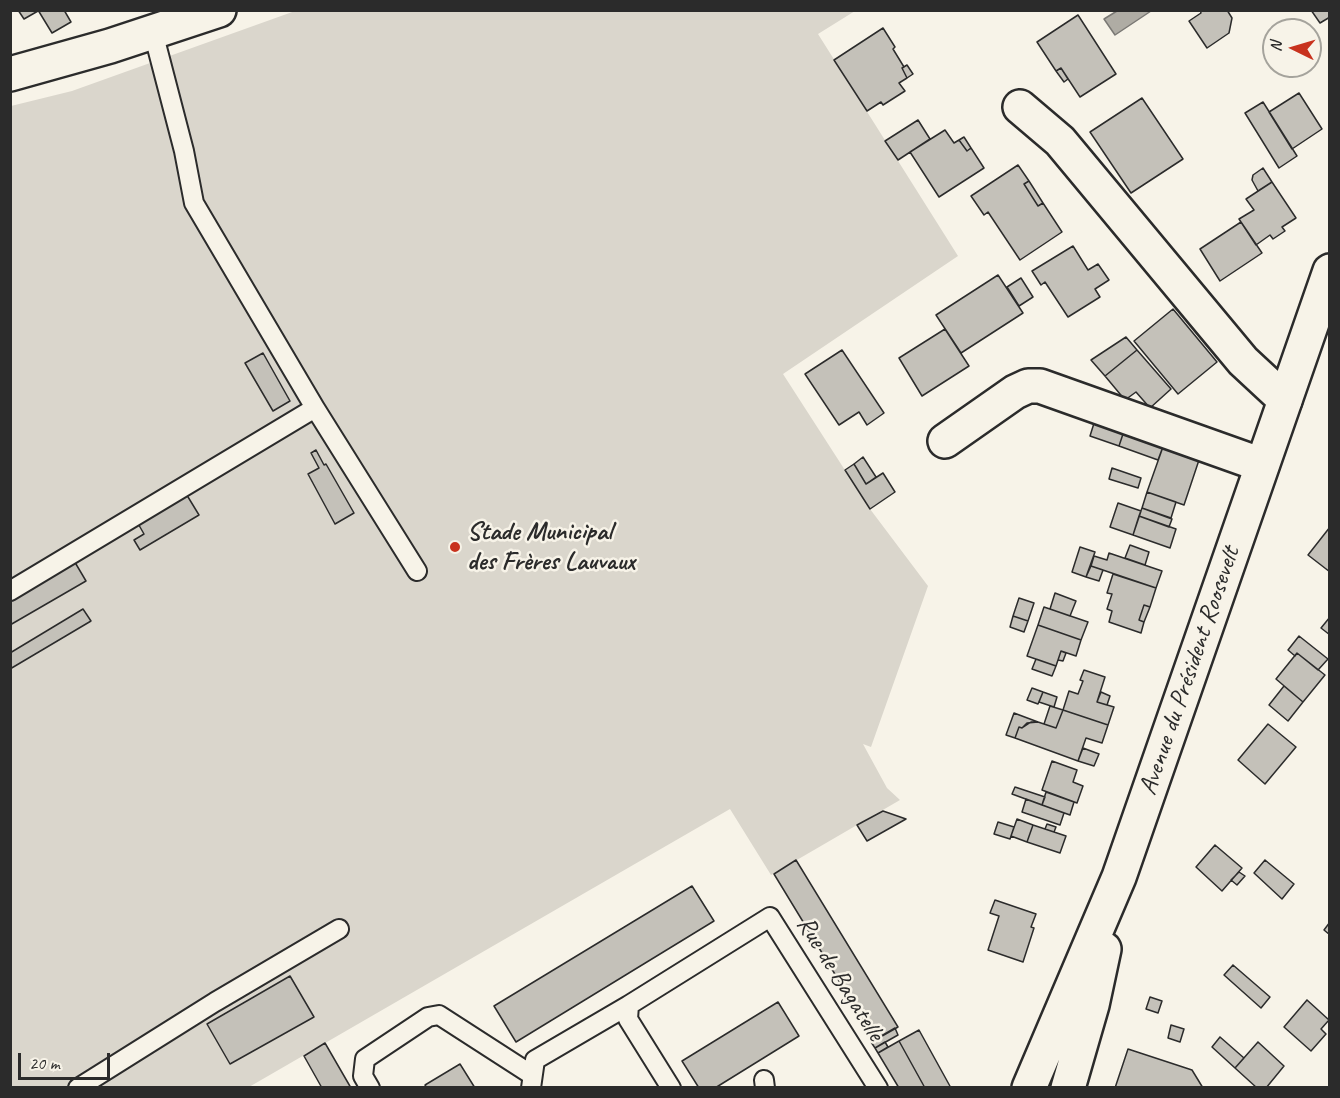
<!DOCTYPE html>
<html>
<head>
<meta charset="utf-8">
<style>
  body { margin:0 }
  #map { position:relative; width:1340px; height:1098px; overflow:hidden; background:#f7f3e8; font-family:Caveat,sans-serif }
  canvas { display:block }
  .frame { position:absolute; inset:0; border:12px solid #2b2b2b; pointer-events:none }
  .north { position:absolute; left:1262px; top:18px; width:60px; height:60px; box-sizing:border-box; background:#f7f3e8; border:2px solid #a5a39c; border-radius:50%; rotate:275deg; font-size:16px; font-weight:700; line-height:24px; text-align:center; color:#2b2b2b }
  .north::after { content:''; display:block; margin:auto; width:21px; height:27px; background:#c8321e; clip-path:polygon(50% 0,100% 100%,50% 72%,0 100%) }
  .scale { position:absolute; left:18px; top:1053px; width:92px; height:27px; box-sizing:border-box; border:3px solid #2b2b2b; border-top:0; padding-left:8px; font-size:18px; line-height:21px; white-space:nowrap; color:#2b2b2b; -webkit-text-stroke:4px #f7f3e8; paint-order:stroke }
</style>
</head>
<body>
<div id="map">
<canvas width="1340" height="1098"></canvas>
<div class="frame"></div>
<div class="north">N</div>
<div class="scale">20 m</div>
</div>
<script>
const g = document.querySelector('canvas').getContext('2d');
g.lineJoin = 'round';
function paint(path, color) { g.fillStyle = color; g.fill(path, 'evenodd'); }
const toPath = rows => new Path2D(rows.map(r => 'M' + r).join(''));
function trace(path, color, width, dash) { g.strokeStyle = color; g.lineWidth = width; g.lineCap = dash ? 'butt' : 'round'; g.setLineDash(dash || []); g.stroke(path); }
function drawText(font, color, halo, rows, align = 'center') {
  g.font = font + ' Caveat,sans-serif'; g.lineWidth = 5; g.setLineDash([]); g.textBaseline = 'middle'; g.strokeStyle = halo; g.fillStyle = color; for (const [text, x, y, turn = 0] of rows) {
    g.save(); g.translate(x, y); g.rotate((+turn || 0) * Math.PI / 180); g.textAlign = isNaN(turn) ? turn : align; if (halo) g.strokeText(text, 0, 0); g.fillText(text, 0, 0); g.restore();
  }
}
paint(toPath([
  [295,11,855,11,818,34,958,256,783,374,870,509,928,586,871,747,863,744,887,788,900,800,771,875,730,809,249,1087,11,1088,11,106,72,91]
]), '#dad6cc');
const water = toPath([
  [1151,11,1115,35,1104,19,1117,11,1151,11]
]);
paint(water, '#afaca4');
trace(water, '#7a7874', 1.5);
const building = toPath([
  [18,10,38,10,38,11,24,19,18,10],
  [64,10,71,22,52,33,38,10,64,10],
  [1200,10,1227,10,1232,18,1229,33,1207,48,1189,21,1201,13,1200,10],
  [1311,10,1330,10,1330,17,1320,23,1311,10],
  [1078,15,1116,74,1080,97,1061,68,1056,71,1037,42,1078,15],
  [883,28,895,47,893,49,904,67,902,68,907,78,899,83,905,91,883,105,881,102,867,111,834,60,883,28],
  [907,65,913,74,907,78,902,68,907,65],
  [1061,68,1068,79,1064,82,1056,71,1061,68],
  [1299,93,1322,129,1292,149,1269,112,1299,93],
  [1142,98,1183,159,1131,193,1090,132,1142,98],
  [1263,102,1297,156,1279,168,1245,113,1263,102],
  [918,120,930,139,898,160,885,141,918,120],
  [945,130,954,143,959,140,967,151,971,148,984,168,939,197,910,152,945,130],
  [964,137,971,148,967,151,959,140,964,137],
  [1018,165,1029,181,1024,184,1038,206,1043,203,1062,232,1020,260,988,212,984,215,971,196,1018,165],
  [1263,168,1272,182,1258,191,1252,180,1253,175,1263,168],
  [1029,181,1043,203,1038,206,1024,184,1029,181],
  [1272,182,1296,218,1282,227,1285,231,1273,239,1270,235,1256,245,1239,219,1254,210,1246,199,1272,182],
  [1241,222,1262,253,1220,281,1200,249,1241,222],
  [1073,246,1088,270,1098,264,1109,280,1095,289,1100,297,1068,317,1045,282,1041,285,1032,271,1073,246],
  [998,275,1023,313,961,353,936,315,998,275],
  [1021,278,1033,297,1019,306,1007,287,1021,278],
  [1173,309,1217,362,1178,394,1134,341,1173,309],
  [945,329,969,366,922,396,899,358,945,329],
  [1126,337,1137,350,1105,376,1091,360,1126,337],
  [842,350,884,413,867,425,859,412,839,425,805,374,842,350],
  [1137,350,1171,389,1150,408,1136,392,1125,400,1105,376,1137,350],
  [263,353,290,401,273,411,245,363,263,353],
  [1095,420,1124,431,1119,446,1090,436,1095,420],
  [1124,431,1164,444,1158,460,1119,446,1124,431],
  [1164,444,1200,457,1184,505,1147,492,1164,444],
  [316,450,324,465,326,464,354,513,335,524,308,474,319,468,311,453,316,450],
  [863,457,876,477,866,484,854,464,863,457],
  [854,464,866,484,883,473,895,492,870,509,845,470,854,464],
  [1112,468,1141,478,1138,488,1109,479,1112,468],
  [185,492,199,515,140,550,134,540,144,534,136,520,185,492],
  [1147,492,1176,502,1171,518,1142,508,1147,492],
  [1118,503,1141,511,1133,535,1110,527,1118,503],
  [1142,508,1172,519,1169,527,1139,516,1142,508],
  [1139,516,1176,529,1170,548,1133,535,1139,516],
  [1330,527,1330,572,1308,555,1330,527],
  [1130,545,1149,552,1145,565,1125,558,1130,545],
  [1080,547,1095,552,1086,577,1072,572,1080,547],
  [1109,553,1162,571,1156,588,1091,566,1094,556,1107,560,1109,553],
  [73,559,86,581,10,625,10,595,73,559],
  [1091,566,1103,570,1099,581,1086,577,1091,566],
  [1113,574,1156,588,1150,607,1144,605,1139,620,1144,622,1141,633,1109,622,1112,611,1107,609,1112,594,1107,593,1113,574],
  [1055,593,1076,601,1070,616,1050,609,1055,593],
  [1019,598,1034,603,1028,621,1013,616,1019,598],
  [1144,605,1150,607,1144,622,1139,620,1144,605],
  [1044,607,1088,622,1081,640,1038,625,1044,607],
  [83,609,91,621,10,669,10,653,83,609],
  [1013,616,1028,621,1024,632,1010,627,1013,616],
  [1330,617,1330,635,1321,628,1330,617],
  [1038,625,1081,640,1076,656,1061,651,1056,666,1027,656,1038,625],
  [1299,636,1328,659,1318,670,1297,653,1295,656,1288,650,1299,636],
  [1061,651,1066,653,1063,661,1058,660,1061,651],
  [1297,653,1325,675,1303,702,1276,679,1297,653],
  [1036,659,1056,666,1052,676,1032,669,1036,659],
  [1084,670,1105,677,1097,702,1114,707,1108,725,1063,710,1069,691,1078,694,1083,681,1080,680,1084,670],
  [1284,686,1303,702,1288,721,1269,705,1284,686],
  [1032,688,1043,692,1038,704,1027,700,1032,688],
  [1043,692,1057,697,1054,707,1039,702,1043,692],
  [1101,692,1110,696,1107,705,1097,702,1101,692],
  [1050,706,1063,710,1056,728,1044,724,1050,706],
  [1063,710,1108,725,1102,743,1086,738,1078,761,1015,738,1019,727,1022,728,1031,722,1038,722,1056,728,1063,710],
  [1014,713,1038,722,1027,723,1022,728,1019,727,1015,738,1006,735,1014,713],
  [1268,724,1296,747,1265,784,1238,760,1268,724],
  [1083,748,1099,754,1094,766,1078,761,1083,748],
  [1052,761,1077,770,1073,782,1083,786,1077,803,1042,790,1052,761],
  [1015,787,1045,797,1042,805,1012,794,1015,787],
  [1046,792,1074,802,1070,815,1042,805,1046,792],
  [1026,799,1064,813,1060,825,1022,812,1026,799],
  [883,811,906,819,867,841,857,825,883,811],
  [1017,819,1033,825,1027,842,1011,836,1017,819],
  [998,822,1014,827,1010,839,994,834,998,822],
  [1047,824,1056,827,1054,832,1045,829,1047,824],
  [1033,825,1066,836,1060,853,1027,842,1033,825],
  [1215,845,1242,868,1222,891,1196,867,1215,845],
  [796,860,898,1027,875,1040,774,874,796,860],
  [1265,860,1294,884,1282,899,1254,873,1265,860],
  [1239,872,1245,876,1237,885,1231,880,1239,872],
  [692,886,714,921,516,1042,494,1006,692,886],
  [995,900,1036,914,1031,927,1034,928,1023,962,988,950,999,916,990,913,995,900],
  [1330,922,1330,935,1324,930,1330,922],
  [1233,965,1270,997,1261,1008,1224,975,1233,965],
  [290,976,314,1017,230,1064,207,1024,290,976],
  [1150,997,1162,1001,1158,1013,1146,1009,1150,997],
  [1307,1000,1329,1020,1321,1029,1326,1034,1311,1051,1284,1027,1307,1000],
  [778,1002,799,1036,715,1088,699,1088,682,1061,778,1002],
  [1171,1025,1184,1029,1180,1042,1168,1038,1171,1025],
  [895,1028,898,1035,875,1048,871,1042,895,1028],
  [919,1030,951,1088,925,1088,899,1041,919,1030],
  [1220,1037,1244,1058,1235,1068,1212,1047,1220,1037],
  [899,1041,925,1088,899,1088,878,1053,899,1041],
  [885,1042,888,1047,878,1053,875,1048,885,1042],
  [1258,1042,1284,1066,1266,1088,1257,1088,1235,1068,1258,1042],
  [325,1043,351,1088,322,1088,304,1056,325,1043],
  [1128,1049,1192,1070,1203,1088,1115,1088,1128,1049],
  [460,1064,475,1088,427,1088,425,1085,460,1064]
]);
paint(building, '#c4c1b9');
trace(building, '#2b2b2b', 1.5);
const lane = toPath([
  [153,32,184,151,194,203,315,408],
  [10,591,315,408,417,571],
  [764,1080,765,1088],
  [78,1088,215,1002,339,929],
  [370,1088,363,1076,365,1059,428,1017,439,1015,532,1075],
  [531,1088,535,1060,629,1005],
  [671,1088,628,1019,629,1005,770,917,878,1088]
]);
const street = toPath([
  [10,74,110,46,219,10],
  [1020,107,1060,141,1243,361,1285,400],
  [945,441,1015,392,1028,386,1040,386,1262,465]
]);
const secondary = toPath([
  [1029,1088,1119,877,1330,271],
  [1068,1088,1092,1005,1104,949]
]);
trace(lane, '#2b2b2b', 22);
trace(street, '#2b2b2b', 38);
trace(secondary, '#2b2b2b', 38);
trace(lane, '#f7f3e8', 18);
trace(street, '#f7f3e8', 33);
trace(secondary, '#f7f3e8', 33);
for (const [x, y, r, color] of [
  [455,547,6,"#c8321e"]
]) { const dot = new Path2D(); dot.arc(x, y, r, 0, 2 * Math.PI); g.fillStyle = color; g.fill(dot); trace(dot, '#f7f3e8', 2); }
drawText('bold 26px', '#2b2b2b', '#f7f3e8', [
  ["Stade Municipal",467,532],
  ["des Frères Lauvaux",467,562]
], 'left');
drawText('26px', '#2b2b2b', '#f7f3e8', [
  ["Avenue du Président Roosevelt",1190,671,-71],
  ["Rue de Bagatelle",840,979,58]
]);
</script>
</body>
</html>
